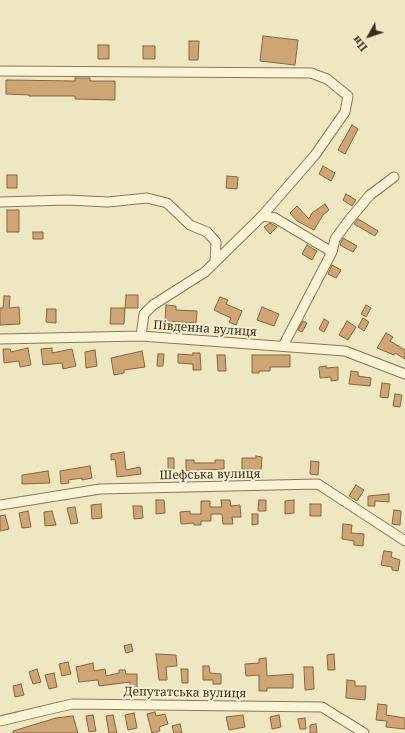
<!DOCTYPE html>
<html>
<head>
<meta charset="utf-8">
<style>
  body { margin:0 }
  #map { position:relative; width:405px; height:733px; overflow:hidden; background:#efe7c1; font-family:"Noto Serif",serif }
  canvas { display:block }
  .north { position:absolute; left:349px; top:16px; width:40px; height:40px; -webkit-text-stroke:3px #f6f0d1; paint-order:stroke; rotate:230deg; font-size:11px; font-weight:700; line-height:16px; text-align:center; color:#382e1d }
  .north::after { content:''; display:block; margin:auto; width:14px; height:18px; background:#382e1d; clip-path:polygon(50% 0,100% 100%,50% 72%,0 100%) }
</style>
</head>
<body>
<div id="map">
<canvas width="405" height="733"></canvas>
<div class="north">Пн</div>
</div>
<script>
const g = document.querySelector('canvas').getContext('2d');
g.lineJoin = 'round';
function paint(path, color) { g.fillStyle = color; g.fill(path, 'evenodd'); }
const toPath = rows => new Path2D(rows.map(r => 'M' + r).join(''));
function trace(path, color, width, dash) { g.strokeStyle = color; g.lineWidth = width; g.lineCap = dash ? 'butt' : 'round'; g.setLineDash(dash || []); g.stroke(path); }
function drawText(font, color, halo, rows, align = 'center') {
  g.font = font + ' "Noto Serif",serif'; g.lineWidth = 4; g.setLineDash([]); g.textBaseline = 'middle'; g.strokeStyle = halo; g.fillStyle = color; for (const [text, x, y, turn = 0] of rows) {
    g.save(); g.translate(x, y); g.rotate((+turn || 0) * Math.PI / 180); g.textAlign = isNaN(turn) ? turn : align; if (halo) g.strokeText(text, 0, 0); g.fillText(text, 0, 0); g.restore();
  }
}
const building = toPath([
  [263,36,298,40,295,65,260,61,263,36],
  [189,41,199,41,198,60,189,60,189,41],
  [98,45,109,45,109,59,98,59,98,45],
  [143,46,155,46,155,59,143,59,143,46],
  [75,78,90,78,90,81,115,81,115,100,75,99,75,96,29,96,29,95,6,94,6,80,75,81,75,78],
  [352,125,358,129,345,154,338,150,352,125],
  [323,166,335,173,331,181,319,174,323,166],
  [7,175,17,175,17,188,7,188,7,175],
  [227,176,238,177,237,189,226,188,227,176],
  [346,194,356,200,352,206,343,200,346,194],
  [325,204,329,210,323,215,314,230,297,221,290,213,297,206,309,219,312,213,325,204],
  [7,210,19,210,19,232,7,232,7,210],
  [358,219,378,231,375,236,354,224,358,219],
  [270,223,277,227,270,234,264,227,270,223],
  [33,232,43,232,43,239,33,239,33,232],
  [343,238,357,246,353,252,340,245,343,238],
  [307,245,317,251,312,260,302,254,307,245],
  [332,265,341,270,336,278,328,274,332,265],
  [126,295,138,295,138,308,125,308,126,295],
  [4,296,10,296,9,308,19,307,20,324,0,325,0,308,3,308,4,296],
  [220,297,228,300,226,304,242,311,236,325,229,322,231,318,214,310,220,297],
  [166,305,176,306,176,310,197,311,196,323,165,321,166,305],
  [366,305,371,308,366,317,361,314,366,305],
  [262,307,279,314,274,326,257,320,262,307],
  [111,308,125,308,124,324,110,324,111,308],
  [47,309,56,309,56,323,46,322,47,309],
  [363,318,369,322,364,331,358,327,363,318],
  [324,319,329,322,324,332,319,329,324,319],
  [303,321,307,323,302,332,298,330,303,321],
  [347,321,356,327,348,340,339,335,347,321],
  [386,333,393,337,390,341,405,350,405,359,395,353,394,355,377,348,386,333],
  [28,348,31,365,20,367,19,361,4,363,3,349,10,349,11,352,28,348],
  [52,348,52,353,72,349,76,366,63,369,62,363,43,365,41,349,52,348],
  [95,350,97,366,86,368,85,352,95,350],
  [142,351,145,367,124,370,124,373,114,375,111,358,142,351],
  [193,353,200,353,201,370,193,370,193,364,178,363,178,354,193,355,193,353],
  [158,354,164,354,163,366,157,366,158,354],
  [217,355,225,355,226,371,218,371,217,355],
  [252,355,290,355,290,367,270,367,270,371,259,371,259,373,252,373,252,355],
  [326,366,326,368,338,367,338,380,331,381,331,377,320,378,319,367,326,366],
  [351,371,358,372,358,376,371,378,370,386,349,384,351,371],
  [382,383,390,384,388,398,380,397,382,383],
  [395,394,402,395,400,407,393,406,395,394],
  [124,452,126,470,140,467,141,474,117,477,115,459,111,460,111,454,124,452],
  [256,456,262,457,261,470,242,469,242,458,256,458,256,456],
  [168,458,174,458,174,469,168,469,168,458],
  [186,460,194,460,194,463,215,463,215,460,224,460,224,469,186,471,186,460],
  [311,461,319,462,318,475,310,474,311,461],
  [90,466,92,478,82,480,82,478,68,480,69,483,61,484,60,471,90,466],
  [48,471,50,483,22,484,22,475,48,471],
  [356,485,364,490,357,501,349,496,356,485],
  [389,494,389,502,375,501,375,506,368,506,368,496,389,494],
  [156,500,164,500,165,513,156,514,156,500],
  [221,500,230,500,231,506,240,505,241,517,232,517,233,524,223,524,222,514,211,514,211,521,201,521,201,525,194,525,194,523,181,524,180,512,190,511,190,514,201,514,201,501,210,501,210,507,222,507,221,500],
  [259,500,266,500,266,511,258,511,259,500],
  [294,500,294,513,285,514,285,501,294,500],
  [101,504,102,518,92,519,91,505,101,504],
  [310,504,321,504,321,516,310,516,310,504],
  [133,506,142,506,143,518,134,519,133,506],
  [75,507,78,523,71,524,67,508,75,507],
  [394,510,401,511,400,525,392,524,394,510],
  [28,511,31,527,22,528,19,513,28,511],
  [52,511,56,525,45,526,44,512,52,511],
  [252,514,258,514,258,524,252,525,252,514],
  [5,515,9,529,0,531,0,516,5,515],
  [343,524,352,525,351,533,364,534,363,546,354,545,354,541,342,539,343,524],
  [384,551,392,552,391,557,400,560,398,571,392,570,392,567,381,565,384,551],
  [131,644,133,651,126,653,124,646,131,644],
  [156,654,176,655,177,666,166,667,167,680,159,680,156,654],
  [334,654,335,670,328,670,327,655,334,654],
  [266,658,267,676,293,674,293,688,267,688,267,691,259,691,259,675,246,676,245,664,259,663,259,659,266,658],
  [68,662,71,674,62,676,59,664,68,662],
  [93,663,94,671,105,669,106,676,119,673,119,670,125,670,126,674,137,674,137,690,130,690,130,682,99,686,98,680,79,682,76,667,93,663],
  [203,666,209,666,210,673,221,674,221,684,213,684,213,680,203,680,203,666],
  [304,667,313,667,314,689,305,690,304,667],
  [37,669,41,682,33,684,29,672,37,669],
  [181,669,188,669,188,683,182,683,181,669],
  [54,673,57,687,49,689,45,675,54,673],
  [347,680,355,681,355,686,366,686,365,700,346,698,347,680],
  [21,684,24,695,15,697,13,686,21,684],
  [378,704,387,705,386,715,405,718,405,729,386,727,387,721,376,720,378,704],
  [155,712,156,716,165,714,168,724,159,727,160,731,152,733,147,714,155,712],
  [134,713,137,728,128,730,125,715,134,713],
  [93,715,96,731,89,732,86,716,93,715],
  [113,715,117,733,109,733,106,716,113,715],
  [243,715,245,727,229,730,226,717,243,715],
  [279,715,281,727,272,729,270,717,279,715],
  [73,716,78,733,13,733,13,731,56,718,73,716],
  [305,718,306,729,300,729,298,719,305,718],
  [180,724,182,733,174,733,172,726,180,724],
  [316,724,317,733,310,733,310,725,316,724]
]);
paint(building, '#cea676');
trace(building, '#89653e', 1);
const minor = toPath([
  [0,71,311,73,327,79,348,96,345,112,315,155,262,216,205,272,153,305,144,314,141,336],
  [0,202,67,200,108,202,147,198,167,203,190,225,207,232,216,242,215,262],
  [262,216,275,218,332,252,283,346],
  [332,252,335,239,349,220,370,195,394,177],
  [0,339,141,336,345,351,405,374],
  [0,505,100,489,318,484,405,541],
  [0,721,72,704,322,707,364,733]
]);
trace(minor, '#897858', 11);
trace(minor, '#faf3d5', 9);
drawText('12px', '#382e1d', '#f6f0d1', [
  ["Південна вулиця",205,329,4],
  ["Шефська вулиця",210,475,-1],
  ["Депутатська вулиця",185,693,1]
]);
</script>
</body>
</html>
